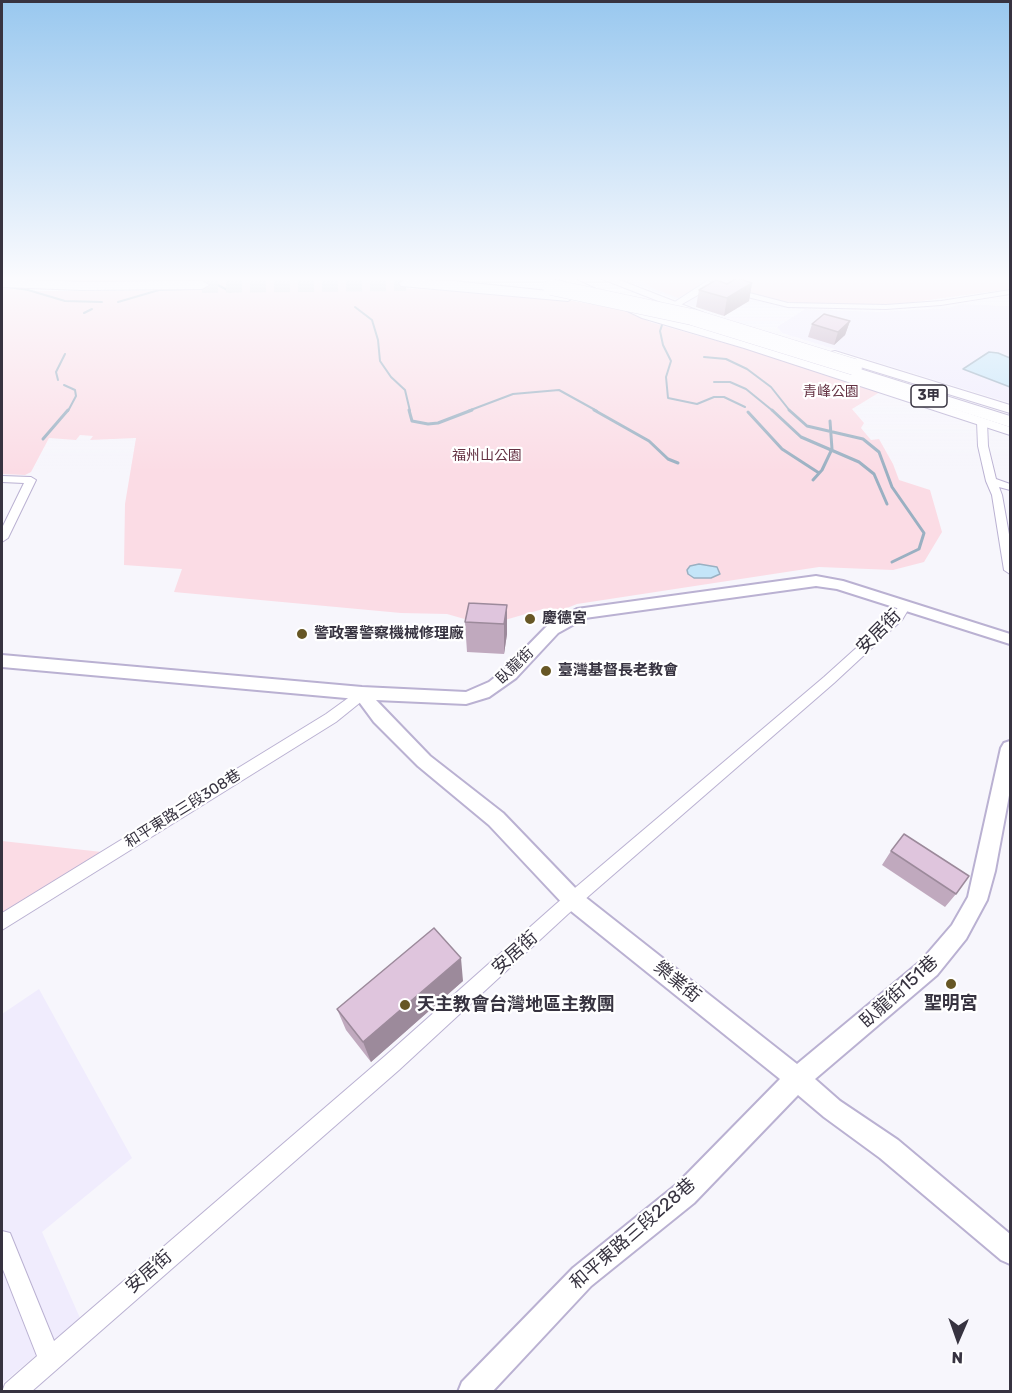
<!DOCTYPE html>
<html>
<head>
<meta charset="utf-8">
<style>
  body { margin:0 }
  #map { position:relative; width:1012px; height:1393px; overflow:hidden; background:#f7f6fc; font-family:Rubik,sans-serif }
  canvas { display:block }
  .frame { position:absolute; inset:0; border:3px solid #373340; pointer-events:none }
  .north { position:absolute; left:928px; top:1309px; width:60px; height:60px; -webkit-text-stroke:4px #fff; paint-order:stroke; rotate:182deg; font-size:16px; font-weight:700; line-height:24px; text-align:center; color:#373340 }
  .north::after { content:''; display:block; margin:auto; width:21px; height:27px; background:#373340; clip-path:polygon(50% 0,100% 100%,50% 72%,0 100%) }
</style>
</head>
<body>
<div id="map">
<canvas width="1012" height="1393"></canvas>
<div class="frame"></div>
<div class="north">N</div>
</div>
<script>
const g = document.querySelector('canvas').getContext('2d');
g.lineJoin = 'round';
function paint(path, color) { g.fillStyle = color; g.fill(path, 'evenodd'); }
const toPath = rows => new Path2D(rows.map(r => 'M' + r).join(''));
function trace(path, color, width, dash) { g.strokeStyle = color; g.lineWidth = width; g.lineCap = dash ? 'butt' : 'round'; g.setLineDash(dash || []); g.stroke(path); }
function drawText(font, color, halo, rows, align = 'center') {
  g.font = font + ' Rubik,"Noto Sans TC",sans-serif'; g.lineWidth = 4.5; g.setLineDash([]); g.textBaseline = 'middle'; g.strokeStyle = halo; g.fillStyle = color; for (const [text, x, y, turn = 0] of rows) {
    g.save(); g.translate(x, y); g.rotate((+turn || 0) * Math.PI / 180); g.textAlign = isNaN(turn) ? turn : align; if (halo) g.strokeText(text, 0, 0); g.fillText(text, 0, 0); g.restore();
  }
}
paint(toPath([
  [617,277,730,277,730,287,695,307],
  [961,304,1010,306,1010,403,782,333,777,327,805,309,877,312,949,308],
  [39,989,132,1158,42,1232,80,1318,3,1383,2,1014]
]), '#f0ecfd');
paint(toPath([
  [2,277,193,277,188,282,136,283,36,281,2,279],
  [197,277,444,277,447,280,438,282,395,282,395,288,475,292,567,300,620,309,650,322,770,356,880,392,852,409,864,423,861,428,871,440,879,439,893,464,899,480,930,490,942,532,924,562,893,570,819,567,577,604,552,614,543,609,491,624,468,620,447,614,401,613,174,592,182,569,124,565,125,504,136,438,90,440,93,436,80,435,76,440,49,438,31,472,25,475,2,474,2,288,31,291,151,291,202,287,193,282],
  [626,277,699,277,700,286,678,298,652,288,640,279],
  [730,277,1010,277,1010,289,900,304,813,305,767,299,730,287],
  [2,841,102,852,2,914]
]), '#fbdce5');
const water = toPath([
  [989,352,998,353,1010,358,1010,387,963,369,989,352],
  [699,564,717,567,720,574,711,578,694,578,688,574,687,570,690,566,699,564]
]);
paint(water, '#c4e5f9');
trace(water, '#9ab0c2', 1.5);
trace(toPath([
  [218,277,216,284,231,292],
  [2,286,28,290,65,301,102,302],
  [118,302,159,290,191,289],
  [355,307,372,320,378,340,380,361,391,377,405,390,410,411],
  [84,313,92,309],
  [662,325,660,331,663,345,671,361,666,377,668,398,697,404,714,397,724,397,745,407],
  [704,357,726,359,747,369,771,387,790,411],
  [58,380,56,372,65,354],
  [714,382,730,382,746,389,773,411],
  [64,385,75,390,76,396,68,411],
  [468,411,513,394,559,390,597,411]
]), '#9ab0c2', 2);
trace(toPath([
  [409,410,412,421,428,424,438,423,472,410],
  [594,410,649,441,668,459,678,463],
  [772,410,801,437,859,462,874,474,887,504],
  [789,410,807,426,863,439,879,452,892,487,924,533,919,549,892,562],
  [748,412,782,449,819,473],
  [43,439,68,410],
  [813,480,822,470,832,449,830,421]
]), '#9ab0c2', 3);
trace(toPath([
  [202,285,406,283]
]), '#d1cfd6', 16, [16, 8]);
const minor = toPath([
  [707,281,717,284,677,307,670,305,707,281],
  [734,289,788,303,886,305,941,301,1010,290,1010,294,941,305,886,309,788,307,731,293,731,289,734,289],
  [982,419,987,422,988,446,996,479,1010,484,1010,490,999,487,1002,495,1010,540,1010,574,1004,570,992,495,986,481,978,446,977,422,982,419],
  [2,476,31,477,36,480,8,538,2,542,2,528,24,483,2,482,2,476],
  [905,601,911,605,902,620,834,683,568,914,399,1070,31,1392,2,1392,5,1384,37,1356,2,1267,2,1231,10,1233,54,1341,385,1056,556,904,824,677,894,614,901,602,905,601],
  [362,688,369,693,367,697,336,722,2,930,2,913,326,714,362,688]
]);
const tertiary = toPath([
  [816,576,843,581,1010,634,1010,644,837,589,816,586,585,618,558,633,516,678,489,697,466,704,376,700,430,756,503,813,580,893,797,1064,921,961,952,925,968,897,1001,748,1004,743,1010,741,1010,790,995,871,987,900,966,939,937,975,815,1079,840,1101,898,1140,1010,1234,1010,1264,1001,1260,880,1158,824,1117,798,1095,694,1203,591,1286,492,1392,458,1392,462,1382,573,1268,676,1185,780,1079,566,907,489,825,418,766,374,722,357,699,2,667,2,655,362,687,466,692,489,682,504,670,548,625,577,609,816,576]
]);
const secondary = toPath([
  [556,277,570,277,650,314,752,342,1010,427,1010,435,744,348,642,318,556,277],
  [597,277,612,277,704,313,702,315,694,315,597,277],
  [835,351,1010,405,1010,413,831,358,829,355,831,352,835,351]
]);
const motorway = toPath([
  [2,279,82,282,202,281,209,285,202,289,82,290,2,287,2,279],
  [406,279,453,281,568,293,575,297,568,301,401,286,399,283,406,279],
  [825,358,1010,416,1010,427,819,366,817,363,819,360,825,358]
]);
trace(minor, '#bab1d2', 2);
trace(tertiary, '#bab1d2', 4);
trace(secondary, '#bab1d2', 2);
trace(motorway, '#bab1d2', 2);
paint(minor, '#fff');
paint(tertiary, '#fff');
paint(secondary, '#fff');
paint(motorway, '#fff');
const motorwayBridge = toPath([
  [551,287,692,317,854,367]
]);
trace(motorwayBridge, '#bab1d2', 17, []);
trace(motorwayBridge, '#fff', 16);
paint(toPath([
  [752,283,749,301,724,316,696,307,699,290,727,284],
  [850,321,845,335,834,345,808,337,812,324],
  [507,605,507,634,504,654,467,652,465,622],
  [891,851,956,894,945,907,882,865],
  [463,981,371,1062,346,1030,337,1009]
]), '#c0a9be');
paint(toPath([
  [752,283,749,301,724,316,727,298],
  [850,321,845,335,834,345,838,332],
  [507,605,507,634,504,654,504,624],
  [461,958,463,981,371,1062,363,1042]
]), '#9c8a9b');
const building = toPath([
  [737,278,752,283,727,298,699,290,716,280,727,284,737,278],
  [824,314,850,321,838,332,812,324,824,314],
  [469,603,507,605,504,624,465,622,469,603],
  [904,834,969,876,956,894,891,851,904,834],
  [434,928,461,958,363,1042,337,1009,434,928]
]);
paint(building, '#dfc5dd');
trace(building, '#9c8a9b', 1.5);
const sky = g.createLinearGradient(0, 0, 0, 472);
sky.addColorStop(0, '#99c8ef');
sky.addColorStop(0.59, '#fbfbfe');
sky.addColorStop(1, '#fbfbfe00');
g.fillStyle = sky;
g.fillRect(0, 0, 1012, 472);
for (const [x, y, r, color] of [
  [530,619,6,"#675725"],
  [302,634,6,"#675725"],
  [546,671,6,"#675725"],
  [951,984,6,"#675725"],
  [405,1005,6,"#675725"]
]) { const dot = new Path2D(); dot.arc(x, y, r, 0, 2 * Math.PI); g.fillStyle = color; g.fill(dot); trace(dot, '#fff', 2); }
drawText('14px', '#643243', '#fff', [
  ["青峰公園",831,392],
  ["福州山公園",487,456]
]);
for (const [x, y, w] of [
  [929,396,36]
]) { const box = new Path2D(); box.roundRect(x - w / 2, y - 11, w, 22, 4.5); g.fillStyle = '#fff'; g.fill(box); trace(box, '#373340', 1.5); }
drawText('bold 14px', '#373340', null, [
  ["3甲",929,396]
]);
drawText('bold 15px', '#373340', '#fff', [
  ["慶德宮",542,619],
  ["警政署警察機械修理廠",314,634],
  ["臺灣基督長老教會",558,671]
], 'left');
drawText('15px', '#373340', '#fff', [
  ["臥龍街",515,666,-44],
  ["和平東路三段308巷",183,809,-32]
]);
drawText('18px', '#373340', '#fff', [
  ["安居街",879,632,-45],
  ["安居街",515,953,-42],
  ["樂業街",677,982,39],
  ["臥龍街151巷",899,992,-42],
  ["和平東路三段228巷",633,1234,-41],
  ["安居街",149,1272,-41]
]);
drawText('bold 18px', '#373340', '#fff', [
  ["聖明宮",951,1004],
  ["天主教會台灣地區主教團",417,1005,"left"]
]);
</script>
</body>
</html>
